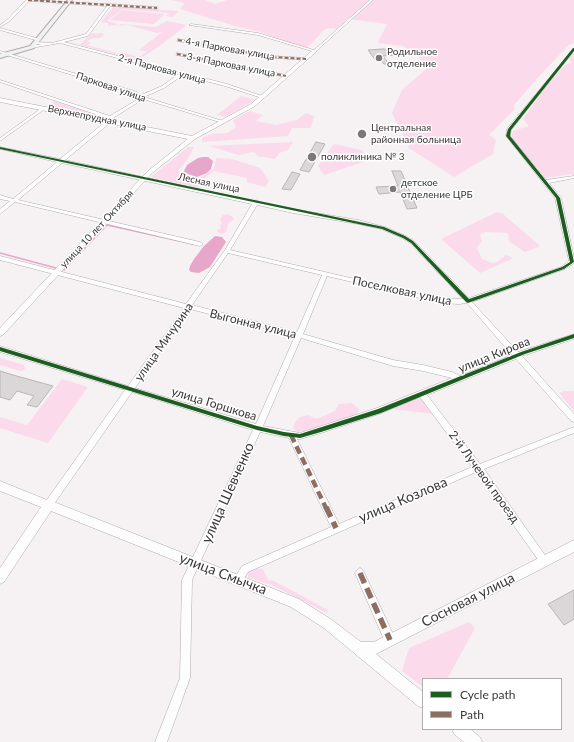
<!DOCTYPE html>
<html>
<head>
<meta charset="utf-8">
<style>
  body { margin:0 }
  #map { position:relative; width:574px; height:742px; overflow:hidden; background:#f6f1f3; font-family:Lato,sans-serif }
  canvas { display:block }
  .legend { position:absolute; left:422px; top:678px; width:140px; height:52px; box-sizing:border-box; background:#fff; border:1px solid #b0afaf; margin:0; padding:5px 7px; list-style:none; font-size:12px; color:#3a3638 }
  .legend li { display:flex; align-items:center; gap:8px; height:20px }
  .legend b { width:20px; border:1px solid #b0afaf }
</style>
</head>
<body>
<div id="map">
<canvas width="574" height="742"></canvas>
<ul class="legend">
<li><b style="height:5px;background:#1b5e20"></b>Cycle path</li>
<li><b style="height:5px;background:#8d6e63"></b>Path</li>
</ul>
</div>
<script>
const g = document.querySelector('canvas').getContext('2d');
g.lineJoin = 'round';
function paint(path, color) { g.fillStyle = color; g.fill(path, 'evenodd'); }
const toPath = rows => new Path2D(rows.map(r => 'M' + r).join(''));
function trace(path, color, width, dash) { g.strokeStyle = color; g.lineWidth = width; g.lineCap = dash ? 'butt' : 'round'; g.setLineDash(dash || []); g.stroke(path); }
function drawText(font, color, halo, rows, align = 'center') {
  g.font = font + ' Lato,sans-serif'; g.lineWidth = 3; g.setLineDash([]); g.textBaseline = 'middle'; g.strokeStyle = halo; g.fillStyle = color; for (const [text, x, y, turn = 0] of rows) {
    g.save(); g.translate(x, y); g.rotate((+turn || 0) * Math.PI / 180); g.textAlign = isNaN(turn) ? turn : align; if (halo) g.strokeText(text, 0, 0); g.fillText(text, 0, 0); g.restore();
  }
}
paint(toPath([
  [171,0,205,0,215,4,227,0,574,0,574,43,569,45,543,72,513,106,515,109,489,135,496,140,493,154,454,177,409,148,392,113,402,90,426,69,419,56,403,46,378,43,387,24,347,19,337,29,328,28,324,30,306,49,278,40,264,33,235,26,180,9,185,3],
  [114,6,163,10,179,11,172,17,166,16,170,13,122,9,107,21,118,24,116,25,108,26,108,23,101,22],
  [122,10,165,14,154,24,110,20],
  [167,21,187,25,158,47,138,60,117,54,122,52,138,57,147,52,139,50,162,32,157,33,127,25,118,26,121,24,156,27],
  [92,33,95,34,102,33,104,35,99,38,93,38,87,41,91,43,87,45,117,53,115,54,80,45],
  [574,53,574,176,571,174,546,178,511,139,513,131,529,126,523,119,545,88,565,65,571,63,569,57],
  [241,96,255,100,225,117,217,115],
  [54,101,107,118,105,119,46,107],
  [250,111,263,115,256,121,276,125,297,120,306,113,314,116,311,128,292,128,288,136,202,142,202,138,211,134,227,133,236,127,233,120],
  [293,142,288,150,279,153,275,159,258,156,254,152,239,155,209,146],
  [334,144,362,150,369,160,324,175,318,166],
  [188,147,194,147,189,157,178,171,195,179,200,178,214,169,216,158,232,159,260,168,269,181,265,187,247,182,247,178,214,171,202,180,198,188,151,177],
  [497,212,503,214,539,245,539,247,525,252,510,242,508,239,509,235,507,233,485,232,480,235,482,241,477,248,482,259,492,263,497,262,506,255,511,257,512,259,480,273,441,239],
  [228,214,234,218,232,221,228,223,227,231,223,234,218,233,217,230,221,228,220,226,222,222,220,220,223,215],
  [0,358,24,365,25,369,22,371,17,370,0,365],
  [62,379,88,387,48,443,0,428,0,417,27,425],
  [563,391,574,391,574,411,563,398,560,393],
  [416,398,423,399,435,414,393,409],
  [352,403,359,409,357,415,336,422,327,423,311,430,297,432,293,428,296,421,300,417,308,415,314,418,319,418,335,411,339,404],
  [254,568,263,569,268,580,274,581,328,610,327,613,274,586,248,577,247,572],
  [469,622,475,628,447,679,423,679,423,687,402,671,409,648]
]), '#fbdaeb');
paint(toPath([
  [203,157,208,157,213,161,211,169,207,173,197,177,185,173,184,171,187,165,198,158],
  [215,236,222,237,226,242,210,267,199,273,191,272,189,270,190,266,194,259,204,246]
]), '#e7a7ca');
trace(toPath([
  [0,253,56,268],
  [64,270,107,225,193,244]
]), '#e7a7ca', 1.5);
const building = toPath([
  [383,49,393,50,397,55,383,56,389,64,384,64,381,61,376,61,368,50,383,49],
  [316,142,325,144,309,172,300,170,316,142],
  [392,171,401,171,417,208,407,209,400,192,379,194,376,187,398,186,392,171],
  [292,172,300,174,291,190,282,189,292,172],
  [0,371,13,375,53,386,37,407,27,405,34,396,17,391,10,400,0,397,0,371],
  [574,590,574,619,564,625,548,604,574,590]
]);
paint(building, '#dbd7d8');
trace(building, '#b9b4b6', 1);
const minor = toPath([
  [26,0,107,4,109,3,110,4,158,7,157,9,110,6,88,36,64,42,227,84,265,97,262,98,225,86,183,75,164,88,144,97,223,121,223,123,143,99,110,120,111,122,65,160,254,201,256,200,259,202,293,209,358,220,385,227,406,236,414,241,469,298,561,267,569,261,555,198,506,136,507,129,574,48,574,51,511,130,510,136,546,180,574,176,574,178,549,183,561,198,574,258,574,263,565,269,472,302,518,352,574,334,574,339,522,356,574,414,574,422,571,421,516,359,427,395,480,464,574,427,574,433,484,469,547,558,549,561,547,564,544,566,541,564,476,472,248,572,242,582,239,584,236,582,234,579,242,566,331,527,289,438,260,432,192,580,190,678,167,742,155,742,180,678,182,580,253,430,132,392,52,507,49,508,46,507,45,504,46,501,125,390,0,352,0,346,128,386,184,308,0,260,0,256,186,304,225,250,252,204,62,163,18,200,200,242,203,244,200,246,15,202,0,214,0,209,10,201,0,199,0,195,13,199,57,162,0,149,0,147,60,159,105,122,104,121,107,118,0,82,0,80,110,116,140,98,135,94,0,53,0,51,137,92,141,95,162,86,179,74,60,43,31,48,31,46,42,44,35,44,36,42,52,43,86,34,107,6,29,1,10,21,0,27,0,25,8,19,26,0],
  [257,205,293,213,358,224,381,229,402,238,410,243,463,299,441,299,230,250,257,205],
  [228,253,322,275,297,332,192,305,228,253],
  [327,276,441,303,459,304,467,303,512,355,460,376,452,372,423,365,393,360,303,334,327,276],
  [190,309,295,336,256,424,135,388,190,309],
  [301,338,393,366,423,371,452,378,377,408,300,433,263,426,301,338],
  [420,397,472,467,339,524,297,439,300,439,321,433,379,414,420,397],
  [370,0,373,0,315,52,258,35,189,25,191,24,258,33,314,50,370,0],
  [0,28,40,39,41,40,39,41,0,30,0,28],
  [178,39,274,56,306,58,308,59,306,60,274,58,177,41,178,39],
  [177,53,286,75,288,76,286,77,176,55,177,53],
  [43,107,46,108,0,141,0,138,43,107],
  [360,568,363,570,394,636,395,640,394,644,390,645,386,644,355,573,357,570,360,568]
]);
const tertiary = toPath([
  [313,50,317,51,255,106,195,139,152,173,3,335,0,336,0,328,148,171,188,139,0,102,0,98,192,136,251,104,313,50],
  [0,481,47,500,49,499,54,502,299,599,332,620,361,642,374,642,574,540,574,552,376,654,423,692,423,708,418,706,324,628,291,607,51,511,4,582,0,584,0,568,41,507,0,491,0,481],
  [452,729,470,729,480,737,482,742,464,742,454,734,452,729]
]);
const secondary = toPath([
  [68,0,72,0,34,48,0,58,0,54,30,46,68,0]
]);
trace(minor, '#afabad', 1);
trace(tertiary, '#afabad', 1);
trace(secondary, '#afabad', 2);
paint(minor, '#fefdfd');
paint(tertiary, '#fefdfd');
paint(secondary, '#f0f2ef');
trace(toPath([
  [28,0,157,8],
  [178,40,274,57,306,59],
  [177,54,286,76]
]), '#8d6e63', 2, [4, 2]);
trace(toPath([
  [291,435,326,508]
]), '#8d6e63', 4.5, [8, 4.5]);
trace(toPath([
  [326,507,336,528],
  [360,573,390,640]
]), '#8d6e63', 5.5, [11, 5.5]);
paint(toPath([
  [573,48,574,48,574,51,511,130,510,136,560,198,574,262,564,269,468,303,466,302,411,243,403,238,382,229,0,149,0,147,384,227,405,236,413,241,469,299,562,267,570,262,556,198,506,136,508,129,573,48],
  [574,334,574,338,525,354,381,413,321,432,300,438,284,436,257,430,0,351,0,347,257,426,284,432,300,434,378,409,521,352,574,334]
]), '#1b5e20');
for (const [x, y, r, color] of [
  [379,58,4,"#7c7779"],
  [362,134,5,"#7c7779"],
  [312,157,5,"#7c7779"],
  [393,189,4,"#7c7779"]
]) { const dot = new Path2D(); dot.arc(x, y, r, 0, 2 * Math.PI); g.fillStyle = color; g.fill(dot); trace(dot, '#fff', 1.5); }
drawText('10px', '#3a3638', '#fff', [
  ["4-я Парковая улица",230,49,10],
  ["3-я Парковая улица",231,65,11],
  ["2-я Парковая улица",162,69,15],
  ["Парковая улица",111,87,19],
  ["Верхнепрудная улица",97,118,11],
  ["Лесная улица",209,183,12],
  ["улица 10 лет Октября",97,229,-47]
]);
drawText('10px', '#3a3638', '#fff', [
  ["Родильное",387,52],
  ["отделение",387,64],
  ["Центральная",371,128],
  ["районная больница",371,140],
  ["поликлиника № 3",321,157],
  ["детское",401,183],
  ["отделение ЦРБ",401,195]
], 'left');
drawText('12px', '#3a3638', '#fff', [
  ["Поселковая улица",402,291,12],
  ["Выгонная улица",253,324,14],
  ["улица Мичурина",164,342,-55],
  ["улица Кирова",494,355,-22],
  ["улица Горшкова",214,404,17],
  ["2-й Лучевой проезд",484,477,54]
]);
drawText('14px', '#3a3638', '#fff', [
  ["улица Шевченко",228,493,-66],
  ["улица Козлова",403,500,-23],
  ["улица Смычка",223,574,21],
  ["Сосновая улица",468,600,-27]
]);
</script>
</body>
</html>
